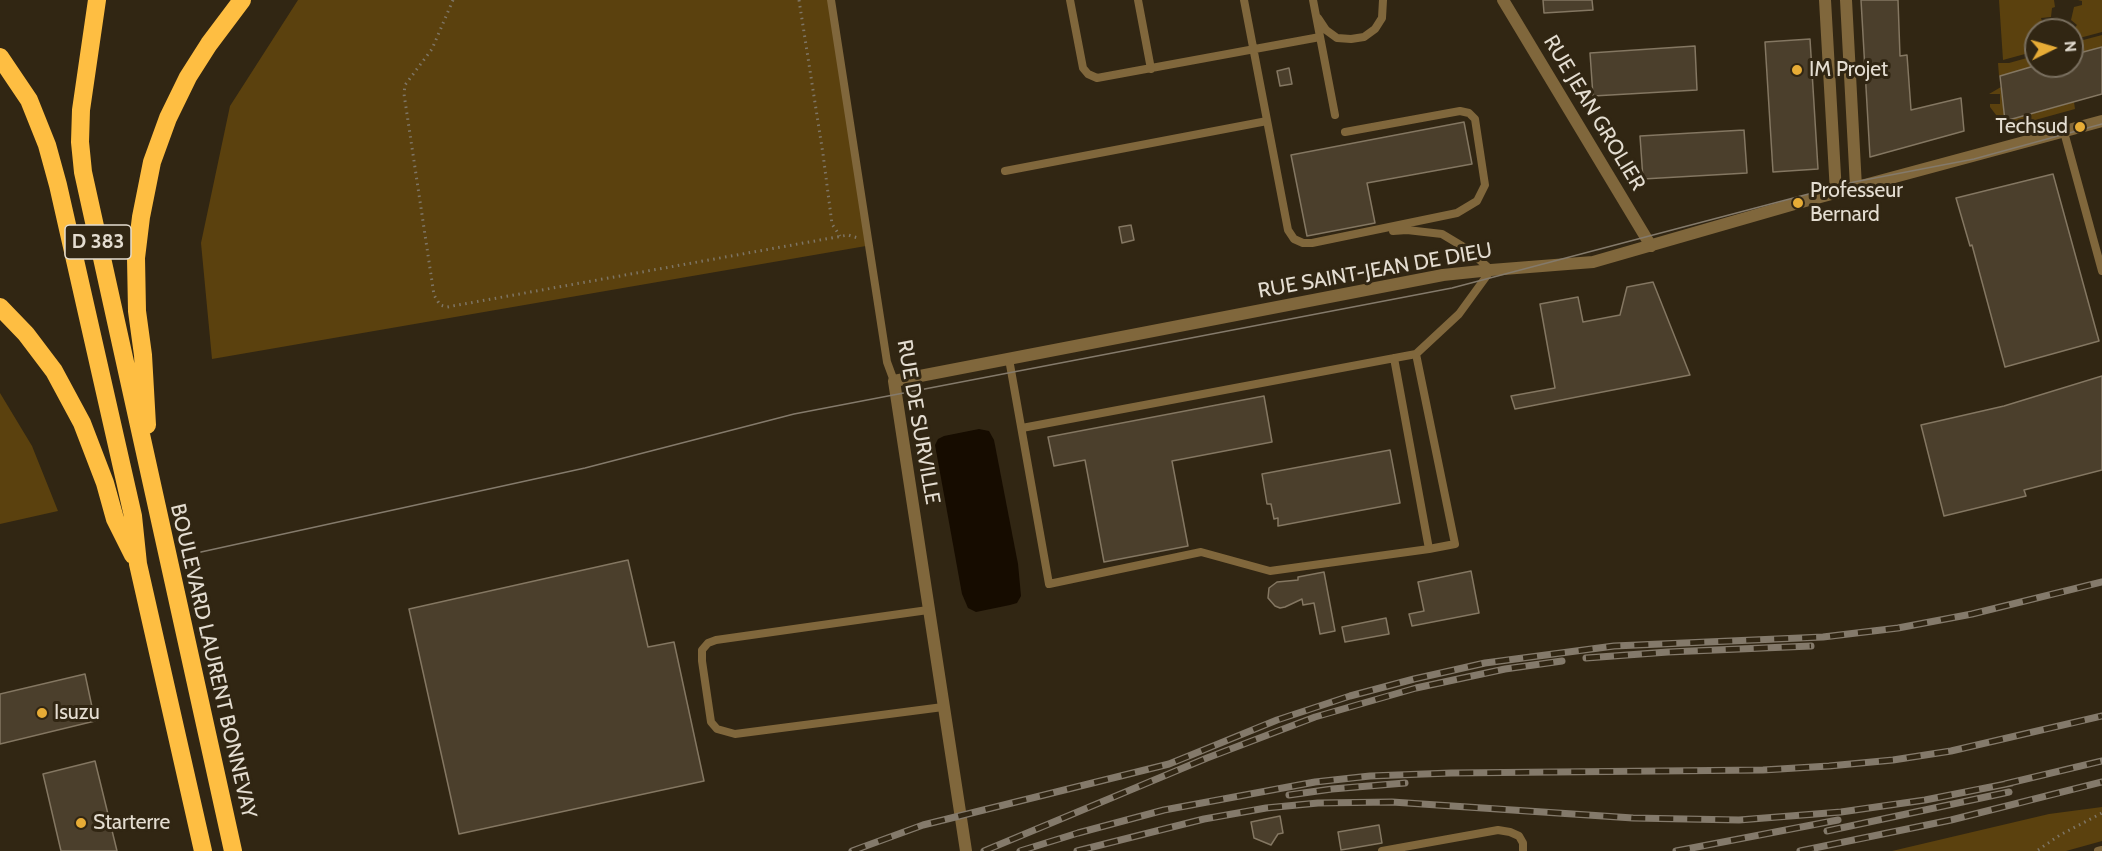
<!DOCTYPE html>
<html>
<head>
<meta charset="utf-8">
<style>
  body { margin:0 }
  #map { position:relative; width:2102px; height:851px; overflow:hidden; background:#312613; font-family:Cabin,sans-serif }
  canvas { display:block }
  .north { position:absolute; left:2024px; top:18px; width:60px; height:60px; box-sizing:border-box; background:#312613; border:2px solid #796f5f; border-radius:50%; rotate:85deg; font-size:16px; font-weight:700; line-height:24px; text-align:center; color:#e4ddd1 }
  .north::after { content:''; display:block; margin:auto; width:21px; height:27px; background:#e7ac36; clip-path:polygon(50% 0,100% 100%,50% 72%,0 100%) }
</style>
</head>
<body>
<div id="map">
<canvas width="2102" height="851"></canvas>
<div class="north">N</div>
</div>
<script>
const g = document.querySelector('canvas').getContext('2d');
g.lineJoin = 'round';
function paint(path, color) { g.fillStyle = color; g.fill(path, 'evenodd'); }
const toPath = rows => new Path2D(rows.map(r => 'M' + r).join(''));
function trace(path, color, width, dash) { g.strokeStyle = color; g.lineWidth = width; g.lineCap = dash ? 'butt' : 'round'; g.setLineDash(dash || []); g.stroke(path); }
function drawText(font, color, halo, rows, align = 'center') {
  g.font = font + ' Cabin,sans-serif'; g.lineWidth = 6; g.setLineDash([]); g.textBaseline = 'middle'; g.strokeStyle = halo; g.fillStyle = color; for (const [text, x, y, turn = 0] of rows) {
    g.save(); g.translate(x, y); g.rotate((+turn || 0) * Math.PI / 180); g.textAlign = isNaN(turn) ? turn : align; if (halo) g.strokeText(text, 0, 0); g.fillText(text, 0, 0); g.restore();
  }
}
paint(toPath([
  [298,0,828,0,866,246,212,359,201,243,230,106],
  [1999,0,2054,0,2055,7,2052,8,2051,17,2041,18,2043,24,2053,23,2054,30,2036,30,2036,51,2003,60],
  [2078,0,2102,0,2102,32,2072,40,2072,31,2077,25,2071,20,2074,7,2082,5,2082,1],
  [2102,35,2102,47,2072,55,2072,43],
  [2034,56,2036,66,1999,76,1998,63,2009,63],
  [2001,87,2005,121,2074,102,2075,109,2006,128,1990,107,1990,104,2000,104,2000,94,1989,94],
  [0,393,32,446,58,511,0,524],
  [2102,807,2102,841,2066,851,1892,851,2049,814]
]), '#5b410e');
paint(toPath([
  [979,429,989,431,994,440,1018,564,1021,596,1017,603,1010,605,976,612,968,608,962,594,935,445,938,439,944,436]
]), '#160c00');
const building = toPath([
  [1543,0,1592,0,1593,10,1544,13,1543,0],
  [1861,0,1898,0,1900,56,1907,55,1911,110,1961,98,1964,131,1870,157,1861,0],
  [1810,39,1818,169,1773,172,1765,42,1810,39],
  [1695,46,1697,90,1593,96,1590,53,1695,46],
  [2102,47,2102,94,2005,121,2000,76,2034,66,2072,66,2072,55,2102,47],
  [1289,68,1292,84,1280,86,1277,71,1289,68],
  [1464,122,1472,164,1367,183,1375,223,1307,236,1291,155,1464,122],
  [1744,130,1747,173,1643,179,1640,136,1744,130],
  [2053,174,2099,341,2005,367,1972,245,1970,246,1956,198,2053,174],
  [1131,225,1134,240,1122,243,1119,227,1131,225],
  [1653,282,1690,375,1515,409,1511,396,1555,388,1540,304,1578,297,1583,322,1620,315,1627,287,1653,282],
  [2102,376,2102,470,2024,490,2026,496,1944,516,1921,425,2004,406,2102,376],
  [1264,396,1272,442,1172,461,1188,546,1104,562,1085,460,1054,466,1048,437,1264,396],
  [1390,450,1400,503,1278,526,1278,518,1274,519,1271,504,1267,504,1262,474,1390,450],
  [628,560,648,647,674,642,704,781,459,834,409,609,628,560],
  [1471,571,1479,613,1412,626,1409,614,1424,611,1418,582,1471,571],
  [1324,572,1335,631,1320,634,1314,603,1303,605,1302,599,1285,607,1280,608,1275,606,1268,598,1269,588,1277,582,1298,580,1298,577,1324,572],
  [1386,618,1389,634,1345,642,1342,627,1386,618],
  [85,674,95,721,0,744,0,694,85,674],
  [95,761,117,851,61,851,43,774,95,761],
  [1280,816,1283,833,1278,834,1271,845,1254,838,1251,822,1280,816],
  [1379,825,1382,843,1341,850,1338,832,1379,825]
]);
paint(building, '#4b3f2c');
trace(building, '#847762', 1.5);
trace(toPath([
  [453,0,432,49,405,85,404,94,434,295,440,305,447,307,848,235,858,238],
  [799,0,823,154,832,224,840,236],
  [2038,850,2060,835,2102,813]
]), '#7e7565', 3, [1.5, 4.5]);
trace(toPath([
  [831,0,887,362,894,381],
  [1070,0,1083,68,1088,74,1097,78,1320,37],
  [1138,0,1151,69],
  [1244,0,1288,230,1294,239,1303,243,1312,243,1457,213,1477,201,1485,185,1475,119,1469,113,1460,111,1345,132],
  [1313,0,1335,115],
  [1318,18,1326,30,1337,38,1351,39,1364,37,1375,29,1382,18,1383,0],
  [2064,132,2102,271],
  [1005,171,1267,121],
  [1394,358,1429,549,1455,544,1416,354],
  [1009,359,1049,584,1201,552,1270,571,1429,549],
  [1022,428,1416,354,1459,314,1491,270,1467,249,1442,234,1407,230,1393,231],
  [928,610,716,640,708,643,702,650,702,661,711,722,717,729,735,734,943,707],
  [1382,851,1498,830,1510,832,1519,836,1523,843,1523,851],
  [2098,851,2102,850]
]), '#80673c', 8);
trace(toPath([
  [1503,0,1651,246],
  [1825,0,1836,193],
  [1846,0,1856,187],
  [966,851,894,381,1443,275,1491,270,1593,262,1798,203,2102,121]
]), '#80673c', 12);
trace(toPath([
  [97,0,81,110,80,142,83,172,233,851],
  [0,57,29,100,47,145,58,185,133,516,138,564,203,851],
  [0,307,26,334,54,371,82,423,105,483,115,519,133,555],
  [147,425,143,355,137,311,136,258,141,217,152,162,168,118,188,77,209,44,242,0]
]), '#febe42', 18);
trace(toPath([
  [201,552,585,468,794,414,1452,288,1854,182,1974,159,2102,124]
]), '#847a6b', 1.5);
const rail = toPath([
  [1586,658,1668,652,1811,646],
  [2005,784,2102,761],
  [1289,795,1332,789,1405,783],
  [1827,831,2009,792],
  [852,851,923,825,1169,764,1277,720,1350,696,1414,679,1485,663,1614,646,1823,637,1898,628,1972,614,2102,582],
  [984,851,1207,758,1315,717,1416,688,1505,669,1562,661],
  [1020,851,1078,833,1164,810,1315,782,1370,776,1451,773,1763,770,1829,766,1893,760,1951,751,2102,716],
  [1077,851,1204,819,1266,808,1318,803,1392,802,1633,818,1739,820,1841,812,1925,800,2011,783],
  [1676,851,1838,820],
  [1800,851,1951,820,2102,782]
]);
trace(rail, '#847a6b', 7);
trace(rail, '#312613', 4.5, [14]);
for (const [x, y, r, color] of [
  [1797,70,6,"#e7ac36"],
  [2080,127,6,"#e7ac36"],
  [1798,203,6,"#e7ac36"],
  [42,713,6,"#e7ac36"],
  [81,823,6,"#e7ac36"]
]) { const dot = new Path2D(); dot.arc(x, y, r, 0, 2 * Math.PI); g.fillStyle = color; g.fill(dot); trace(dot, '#312613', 2); }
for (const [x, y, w] of [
  [98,242,66]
]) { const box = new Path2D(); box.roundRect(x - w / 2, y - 17, w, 34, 4.5); g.fillStyle = '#312613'; g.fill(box); trace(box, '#e4ddd1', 1.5); }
drawText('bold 20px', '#e4ddd1', null, [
  ["D 383",98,242]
]);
drawText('21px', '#e4ddd1', '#312613', [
  ["IM Projet",1809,70],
  ["Techsud",2068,127,"right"],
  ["Professeur",1810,191],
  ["Bernard",1810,215],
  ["Isuzu",54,713],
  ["Starterre",93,823]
], 'left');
drawText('21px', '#e4ddd1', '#312613', [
  ["RUE JEAN GROLIER",1594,113,59],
  ["RUE SAINT-JEAN DE DIEU",1375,271,-10],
  ["RUE DE SURVILLE",918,422,80],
  ["BOULEVARD LAURENT BONNEVAY",213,661,77]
]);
</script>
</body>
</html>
